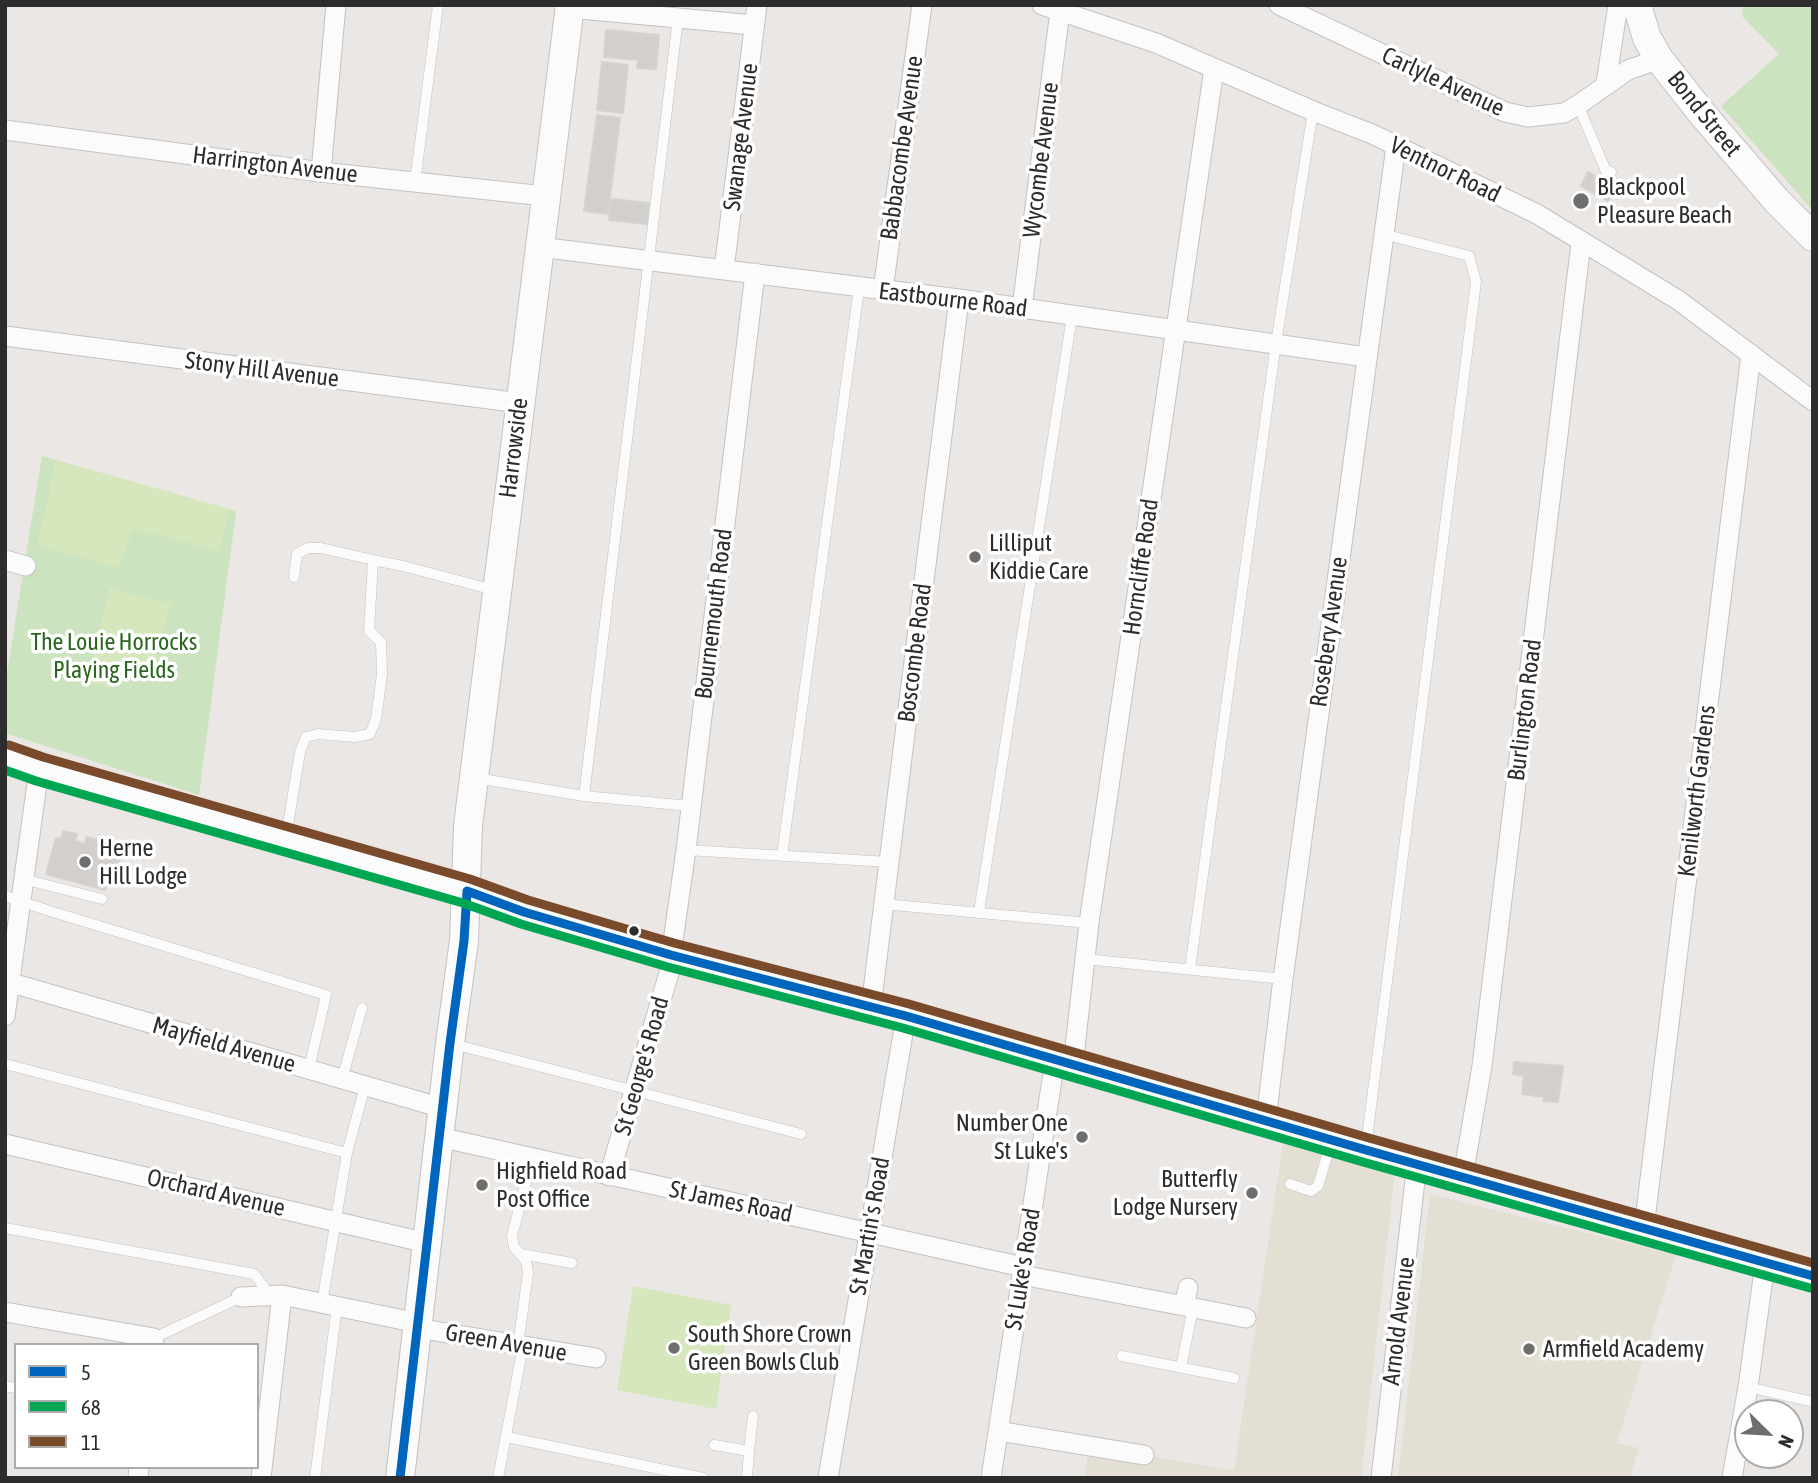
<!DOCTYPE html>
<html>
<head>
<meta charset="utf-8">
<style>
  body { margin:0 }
  #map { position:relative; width:1818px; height:1483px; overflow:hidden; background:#eae7e4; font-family:"Asap Condensed",sans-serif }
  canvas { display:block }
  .frame { position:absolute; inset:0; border:7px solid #2d2d2d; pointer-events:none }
  .legend { position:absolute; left:14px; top:1343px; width:245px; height:126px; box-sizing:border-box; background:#fff; border:2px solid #ababab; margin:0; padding:9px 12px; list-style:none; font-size:21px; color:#2d2d2d }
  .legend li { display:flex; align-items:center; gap:14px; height:35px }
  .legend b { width:35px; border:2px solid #ababab }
  .north { position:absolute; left:1734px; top:1399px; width:70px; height:70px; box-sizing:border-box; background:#fff; border:2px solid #ababab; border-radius:50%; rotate:114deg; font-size:19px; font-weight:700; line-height:28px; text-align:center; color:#2d2d2d }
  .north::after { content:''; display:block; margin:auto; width:24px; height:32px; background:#6f6e6d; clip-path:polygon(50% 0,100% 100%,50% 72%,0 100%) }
</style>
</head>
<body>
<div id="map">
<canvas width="1818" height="1483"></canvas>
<div class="frame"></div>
<ul class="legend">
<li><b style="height:9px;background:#0065bd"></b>5</li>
<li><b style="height:9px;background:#00a651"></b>68</li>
<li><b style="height:9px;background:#7a4b2a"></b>11</li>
</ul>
<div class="north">N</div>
</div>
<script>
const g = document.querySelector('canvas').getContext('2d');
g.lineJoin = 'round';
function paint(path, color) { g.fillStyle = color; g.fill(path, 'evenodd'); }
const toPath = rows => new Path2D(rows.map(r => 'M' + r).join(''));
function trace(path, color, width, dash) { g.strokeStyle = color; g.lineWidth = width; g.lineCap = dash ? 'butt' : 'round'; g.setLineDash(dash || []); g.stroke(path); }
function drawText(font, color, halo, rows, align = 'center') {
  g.font = font + ' "Asap Condensed",sans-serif'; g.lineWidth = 7; g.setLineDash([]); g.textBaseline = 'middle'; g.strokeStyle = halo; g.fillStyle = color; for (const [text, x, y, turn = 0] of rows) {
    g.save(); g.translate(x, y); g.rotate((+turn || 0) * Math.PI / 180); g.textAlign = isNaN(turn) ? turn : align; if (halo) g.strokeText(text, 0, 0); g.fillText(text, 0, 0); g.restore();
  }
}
paint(toPath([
  [1283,1142,1395,1172,1361,1478,1085,1478,1089,1445,1234,1471],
  [1430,1194,1676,1255,1617,1443,1639,1448,1630,1478,1398,1478]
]), '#e4dfd3');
paint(toPath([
  [1743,5,1813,5,1813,211,1721,106,1779,54,1742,16],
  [42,456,236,511,199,795,5,733,5,685]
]), '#cce3bf');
paint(toPath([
  [56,460,229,509,219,551,133,529,119,568,38,545],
  [110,588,171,604,149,677,117,671,111,688,87,681],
  [633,1286,731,1305,716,1409,617,1390]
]), '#d6e7bd');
const building = toPath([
  [606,30,659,35,656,69,637,68,638,60,604,57,606,30],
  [602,62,628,65,623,113,597,110,602,62],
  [597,115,620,118,608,214,584,211,597,115],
  [1588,172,1616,187,1608,201,1581,186,1588,172],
  [612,199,649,203,647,224,609,220,612,199],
  [63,831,77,834,75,841,85,844,86,837,102,841,100,848,108,851,110,843,123,847,116,875,110,874,105,890,46,874,56,838,61,839,63,831],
  [1514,1062,1563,1066,1558,1102,1543,1101,1544,1097,1522,1094,1524,1076,1513,1074,1514,1062]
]);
paint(building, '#d2cfcd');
trace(building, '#d5d3d0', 2);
const lane = toPath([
  [1578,105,1606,171,1611,172],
  [415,182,438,5],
  [373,560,403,566,494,590],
  [476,778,584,796,690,806],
  [584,796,678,18],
  [286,837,300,752,306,737,318,734,355,737,370,734,376,719,382,674,381,642,369,631,373,560,321,548,308,548,297,554,294,577],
  [686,850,889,862],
  [782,856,859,288],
  [23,879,102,899],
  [5,896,53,912,326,995,309,1069],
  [883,904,1089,923],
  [979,912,1072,316],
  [1085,959,1283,979],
  [1190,969,1276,343,1313,111],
  [453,1044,801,1134],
  [5,1064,347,1153],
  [342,1079,362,1008],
  [1366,1146,1476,282,1469,256,1383,234],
  [1290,1184,1311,1191,1318,1186,1331,1143],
  [5,1228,254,1274,270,1295],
  [521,1254,572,1263],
  [322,1303,347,1153,365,1086],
  [154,1338,241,1297],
  [518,1345,528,1273,526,1261,514,1247,512,1236,532,1158],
  [1122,1356,1234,1378],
  [1181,1367,1193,1308],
  [5,1386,16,1388],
  [1748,1387,1813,1402],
  [507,1437,703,1478],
  [714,1445,749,1451,747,1478],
  [749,1451,753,1416],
  [315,1478,337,1306],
  [498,1478,523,1346]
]);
const street = toPath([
  [1042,5,1156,43,1313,111,1372,134,1537,214,1678,300,1813,401],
  [1279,5,1505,112,1528,117,1564,113,1578,105,1628,70,1659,59],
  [569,8,754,25],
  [1606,83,1618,5],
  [5,130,321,172,545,196],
  [321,172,336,5],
  [539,247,959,299,1366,357],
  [724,269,757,5],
  [883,290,922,5],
  [1022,308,1060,11],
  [5,336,520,403],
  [5,560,26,566],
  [671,955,686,850,755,273],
  [5,981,442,1108],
  [871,1007,959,299],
  [5,1016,39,769],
  [1073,1065,1089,923,1214,69],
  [1266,1120,1283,979,1396,146],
  [439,1137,1023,1267],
  [5,1144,427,1243],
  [609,1176,674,956],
  [1463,1176,1482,1066,1581,243],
  [1644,1228,1751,354],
  [1022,1275,1184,1306,1188,1288],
  [241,1297,282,1295,418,1323],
  [1184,1306,1246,1318],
  [5,1312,154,1338,153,1345],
  [417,1328,596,1358],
  [998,1431,1144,1455],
  [138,1478,139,1467],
  [261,1478,282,1295],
  [828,1478,906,1016],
  [991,1478,1055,1060],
  [1381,1478,1417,1163],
  [1732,1478,1748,1387,1765,1264]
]);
const secondary = toPath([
  [1637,5,1647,38,1659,59,1704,116,1776,200,1813,237],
  [5,757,39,769,467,891,524,912,671,955,906,1016,1366,1150,1813,1276],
  [400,1478,450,1043,464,941,468,826,570,5]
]);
trace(lane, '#c3c2c2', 11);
trace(street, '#c3c2c2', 21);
trace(secondary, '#c3c2c2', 30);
trace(lane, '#fcfbfb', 10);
trace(street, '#fcfbfb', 19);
trace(secondary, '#fcfbfb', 28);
trace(toPath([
  [467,891,524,912,671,955,906,1016,1366,1150,1813,1276],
  [400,1478,450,1043,464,941,467,891]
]), '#0065bd', 9);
trace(toPath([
  [5,770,36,781,463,903,521,924,668,967,903,1028,1363,1162,1810,1288]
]), '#00a651', 9);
trace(toPath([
  [9,745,43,757,470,879,528,900,674,943,909,1004,1369,1138,1813,1263]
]), '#7a4b2a', 9);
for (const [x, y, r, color] of [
  [1581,201,9,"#6f6e6d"],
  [975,557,7,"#6f6e6d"],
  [85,862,7,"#6f6e6d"],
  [634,931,6,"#2d2d2d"],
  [1082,1137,7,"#6f6e6d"],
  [482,1185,7,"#6f6e6d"],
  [1252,1193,7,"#6f6e6d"],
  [674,1348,7,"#6f6e6d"],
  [1529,1349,7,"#6f6e6d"]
]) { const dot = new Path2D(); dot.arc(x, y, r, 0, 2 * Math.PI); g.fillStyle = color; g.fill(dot); trace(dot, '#fff', 2.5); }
drawText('24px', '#2d2d2d', '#fff', [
  ["Carlyle Avenue",1443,82,25],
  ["Bond Street",1704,114,51],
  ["Swanage Avenue",741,137,-83],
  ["Babbacombe Avenue",902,148,-82],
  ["Wycombe Avenue",1041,160,-83],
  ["Harrington Avenue",275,165,7],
  ["Ventnor Road",1445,170,26],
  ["Eastbourne Road",953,300,7],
  ["Stony Hill Avenue",262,370,7],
  ["Harrowside",514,448,-83],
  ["Horncliffe Road",1141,567,-82],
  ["Bournemouth Road",714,614,-83],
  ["Rosebery Avenue",1329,632,-82],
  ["Boscombe Road",915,653,-83],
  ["Burlington Road",1525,710,-83],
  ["Kenilworth Gardens",1697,791,-83],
  ["Mayfield Avenue",224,1045,16],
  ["St George's Road",642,1066,-74],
  ["Orchard Avenue",216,1193,13],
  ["St James Road",731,1202,12],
  ["St Martin's Road",870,1226,-80],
  ["St Luke's Road",1023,1269,-81],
  ["Arnold Avenue",1399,1321,-83],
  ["Green Avenue",506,1343,10]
]);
drawText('24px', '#2d2d2d', '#fff', [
  ["Blackpool",1597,187],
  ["Pleasure Beach",1597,215],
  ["Lilliput",989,543],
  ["Kiddie Care",989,571],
  ["Herne",99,848],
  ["Hill Lodge",99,876],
  ["Number One",1068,1123,"right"],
  ["St Luke's",1068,1151,"right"],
  ["Highfield Road",496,1171],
  ["Post Office",496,1199],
  ["Butterfly",1238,1179,"right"],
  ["Lodge Nursery",1238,1207,"right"],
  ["South Shore Crown",688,1334],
  ["Green Bowls Club",688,1362],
  ["Armfield Academy",1543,1349]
], 'left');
drawText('24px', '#2c671f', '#fff', [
  ["The Louie Horrocks",114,642],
  ["Playing Fields",114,670]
]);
</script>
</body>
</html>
